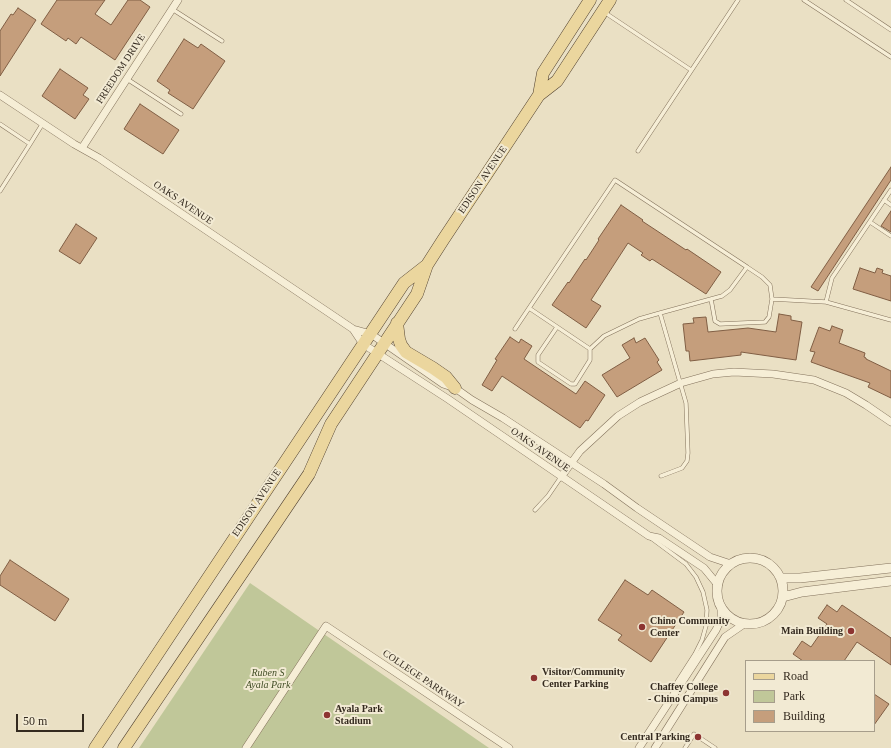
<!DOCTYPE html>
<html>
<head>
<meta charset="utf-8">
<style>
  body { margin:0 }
  #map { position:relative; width:891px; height:748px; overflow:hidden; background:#eae0c4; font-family:Georgia,serif }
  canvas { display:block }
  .legend { position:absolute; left:745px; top:660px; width:130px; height:72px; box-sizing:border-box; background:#f2ead3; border:1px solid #a69d8b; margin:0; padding:5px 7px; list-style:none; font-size:12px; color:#342a1f }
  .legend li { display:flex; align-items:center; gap:8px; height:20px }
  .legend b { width:20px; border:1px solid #a69d8b }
  .scale { position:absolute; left:16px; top:714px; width:68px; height:18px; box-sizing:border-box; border:2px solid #342a1f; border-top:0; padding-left:5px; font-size:12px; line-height:14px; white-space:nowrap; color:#342a1f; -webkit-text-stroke:3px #f2ead3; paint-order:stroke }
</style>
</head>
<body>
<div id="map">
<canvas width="891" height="748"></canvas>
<ul class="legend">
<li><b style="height:5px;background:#ebd69e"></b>Road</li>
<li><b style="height:11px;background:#c0c799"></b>Park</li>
<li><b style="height:11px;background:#c59e7c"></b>Building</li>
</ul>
<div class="scale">50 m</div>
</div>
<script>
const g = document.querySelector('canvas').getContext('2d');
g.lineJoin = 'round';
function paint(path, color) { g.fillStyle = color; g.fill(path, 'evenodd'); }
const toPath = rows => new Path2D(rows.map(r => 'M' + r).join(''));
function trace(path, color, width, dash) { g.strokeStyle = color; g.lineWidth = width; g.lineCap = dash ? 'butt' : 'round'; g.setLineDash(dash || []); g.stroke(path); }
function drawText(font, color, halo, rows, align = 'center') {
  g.font = font + ' Georgia,serif'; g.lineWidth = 4; g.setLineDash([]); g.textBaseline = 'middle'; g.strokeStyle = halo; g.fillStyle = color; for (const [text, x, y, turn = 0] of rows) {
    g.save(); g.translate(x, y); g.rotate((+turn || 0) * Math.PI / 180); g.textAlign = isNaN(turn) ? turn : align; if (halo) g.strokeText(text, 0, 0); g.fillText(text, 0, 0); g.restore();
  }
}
paint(toPath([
  [250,583,489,748,139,748]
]), '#c0c799');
const building = toPath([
  [57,0,105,0,95,14,111,25,128,0,140,0,150,7,115,60,81,37,76,44,68,38,66,41,41,24,57,0],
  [18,8,36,20,0,76,0,31,11,14,13,15,18,8],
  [184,39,198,48,201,44,225,61,193,109,168,93,170,90,157,81,184,39],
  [60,69,88,88,83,95,89,99,75,119,42,96,60,69],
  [140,104,179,130,163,154,124,129,140,104],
  [891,167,891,180,818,291,811,287,891,167],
  [621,205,643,220,642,221,686,250,687,249,721,272,706,294,652,259,650,261,641,255,643,253,628,243,591,300,601,306,586,328,552,305,568,282,569,283,585,259,586,260,599,240,598,239,621,205],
  [891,211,891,232,881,226,891,211],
  [76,224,97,238,80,264,59,251,76,224],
  [860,268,875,273,877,268,883,270,882,273,891,276,891,301,853,289,860,268],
  [779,314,791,316,791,320,802,322,796,360,741,352,741,355,690,361,689,351,686,351,683,324,694,323,693,318,706,317,708,332,748,328,776,332,779,314],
  [832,326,843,330,839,343,865,353,864,357,866,358,866,359,891,371,891,398,868,387,870,383,811,362,815,352,810,351,819,327,830,331,832,326],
  [510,337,519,343,521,339,532,346,524,359,576,394,585,381,605,395,588,421,586,420,580,428,502,376,492,391,482,385,497,360,495,359,510,337],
  [634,338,636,343,645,338,659,360,657,362,662,370,617,397,602,375,630,358,622,345,634,338],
  [10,560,69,599,55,621,0,585,0,576,10,560],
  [625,580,648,595,652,590,684,612,651,662,618,640,622,635,598,620,625,580],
  [827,605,837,612,842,605,891,638,891,665,857,642,844,661,803,661,793,654,802,641,811,647,827,624,818,618,827,605],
  [874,694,889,704,874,725,874,694]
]);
paint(building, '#c59e7c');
trace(building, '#805e44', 1);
const service = toPath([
  [804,0,891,57],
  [846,0,891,30],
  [172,9,222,41],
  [604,12,691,70],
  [127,79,181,114],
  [0,124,30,144,43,123],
  [638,151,738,0],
  [891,190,832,278,826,302,891,320],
  [0,191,30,144],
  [884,200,891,205],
  [870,222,891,236],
  [747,267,762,277,770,285,772,299,826,302],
  [711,299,715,321,720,324,765,322,769,317,772,299],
  [529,308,590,349,604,336,639,319,660,313],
  [557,327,538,355,538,362,571,384,575,384,590,360,590,349],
  [515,329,615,180,747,267,730,290,722,296,660,313,686,403,688,453,687,461,682,468,661,476],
  [535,510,548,496,561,477],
  [651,538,686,564,696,577,703,592,707,610,706,626,702,640,695,654,677,682,675,688],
  [685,748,694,734,715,748]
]);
const minor = toPath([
  [0,95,74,144,99,158,353,329,371,334,443,384,455,388,472,400,503,418,604,484,637,508,710,557,731,564],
  [82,148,178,0],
  [353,329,363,344,448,399,649,536,659,538,704,568,718,585],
  [561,477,580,451,618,416,640,402,681,383,713,374,734,372,773,374,814,380,846,393,866,405,891,422],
  [246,748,326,626,509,748],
  [639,748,716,630,721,619,721,608],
  [655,748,725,637,744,624]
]);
const tertiary = toPath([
  '717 591a33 33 0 1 1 66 0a33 33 0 1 1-66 0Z',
  [781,578,800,578,891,568],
  [783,597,802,592,891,581]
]);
const primary = toPath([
  [539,95,543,73,590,0],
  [397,323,399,339,401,345,406,352,433,368,446,377,455,388],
  [95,748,404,283,427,265],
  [124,748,309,474,331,424,417,294,427,265,443,240,539,95,557,81,610,0]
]);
trace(service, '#83725c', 4.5);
trace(minor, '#83725c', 8);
trace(tertiary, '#83725c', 10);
trace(primary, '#514130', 13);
trace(service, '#f6eed6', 3.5);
trace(minor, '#f6eed6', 7);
trace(tertiary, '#f6eed6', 9);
trace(primary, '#ebd69e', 12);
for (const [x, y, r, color] of [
  [642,627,4,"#8d3431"],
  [851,631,4,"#8d3431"],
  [534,678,4,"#8d3431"],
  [726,693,4,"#8d3431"],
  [327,715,4,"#8d3431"],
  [698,737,4,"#8d3431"]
]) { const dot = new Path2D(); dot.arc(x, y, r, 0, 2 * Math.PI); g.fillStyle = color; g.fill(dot); trace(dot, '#f2ead3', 1.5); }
drawText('10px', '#342a1f', '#f2ead3', [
  ["FREEDOM DRIVE",121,69,-57],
  ["EDISON AVENUE",483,180,-56],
  ["OAKS AVENUE",183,203,34],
  ["OAKS AVENUE",540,450,35],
  ["EDISON AVENUE",257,503,-56],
  ["COLLEGE PARKWAY",423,679,34]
]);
drawText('bold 10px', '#342a1f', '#f2ead3', [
  ["Chino Community",650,621],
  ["Center",650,633],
  ["Main Building",843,631,"right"],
  ["Visitor/Community",542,672],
  ["Center Parking",542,684],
  ["Chaffey College",718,687,"right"],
  ["- Chino Campus",718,699,"right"],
  ["Ayala Park",335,709],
  ["Stadium",335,721],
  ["Central Parking",690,737,"right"]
], 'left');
drawText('italic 10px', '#434f27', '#f2ead3', [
  ["Ruben S",268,673],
  ["Ayala Park",268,685]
]);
</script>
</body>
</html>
